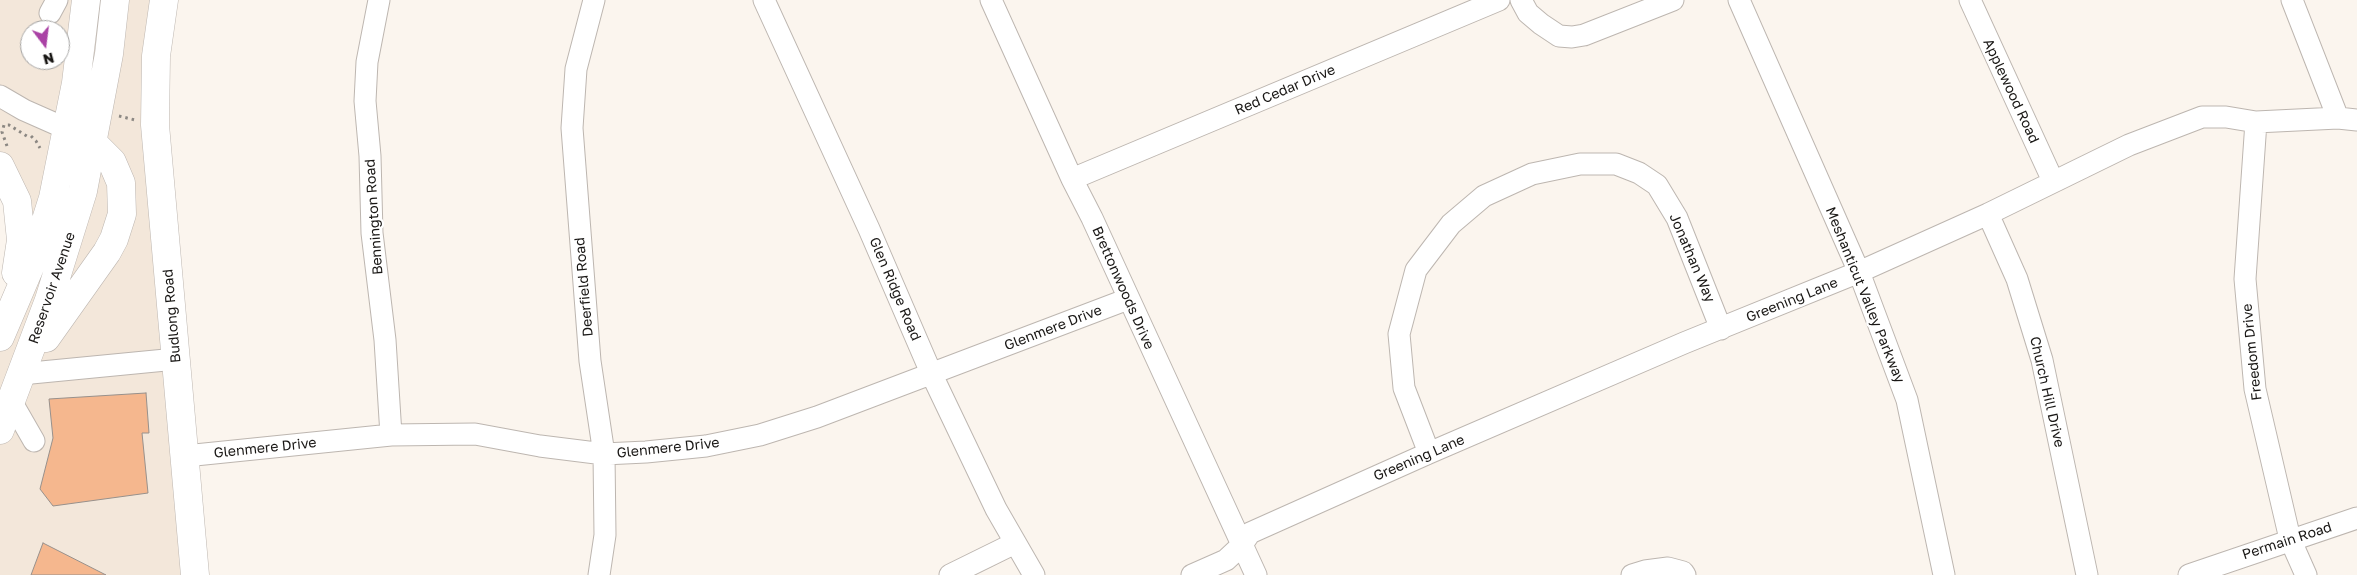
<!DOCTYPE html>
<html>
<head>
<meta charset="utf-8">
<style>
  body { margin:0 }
  #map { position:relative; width:2357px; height:575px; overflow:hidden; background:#fbf5ee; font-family:"Golos Text",sans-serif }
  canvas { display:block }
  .north { position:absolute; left:20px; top:20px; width:50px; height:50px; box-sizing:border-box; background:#fff; border:1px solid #a3a2a1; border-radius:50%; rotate:165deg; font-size:14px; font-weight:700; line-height:20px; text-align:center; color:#191715 }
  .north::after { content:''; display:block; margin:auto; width:18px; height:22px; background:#aa42a5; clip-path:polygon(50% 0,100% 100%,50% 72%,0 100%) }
</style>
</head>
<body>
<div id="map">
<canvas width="2357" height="575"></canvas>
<div class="north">N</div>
</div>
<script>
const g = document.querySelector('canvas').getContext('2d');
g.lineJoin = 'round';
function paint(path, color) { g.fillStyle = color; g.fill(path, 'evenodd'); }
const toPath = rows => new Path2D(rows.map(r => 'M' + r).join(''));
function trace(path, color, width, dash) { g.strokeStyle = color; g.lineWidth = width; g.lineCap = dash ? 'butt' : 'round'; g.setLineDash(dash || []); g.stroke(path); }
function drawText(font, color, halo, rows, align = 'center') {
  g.font = font + ' "Golos Text",sans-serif'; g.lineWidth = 4.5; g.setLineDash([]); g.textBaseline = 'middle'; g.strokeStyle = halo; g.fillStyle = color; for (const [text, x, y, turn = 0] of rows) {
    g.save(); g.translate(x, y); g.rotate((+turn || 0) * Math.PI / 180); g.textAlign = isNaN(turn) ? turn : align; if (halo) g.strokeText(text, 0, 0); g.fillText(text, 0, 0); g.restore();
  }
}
paint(toPath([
  [0,0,162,0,157,34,195,575,0,575,0,336,20,282,0,167],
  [30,30,60,30,60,60,30,60]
]), '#f3e7da');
const building = toPath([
  [146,393,149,433,142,433,148,493,53,506,40,489,53,438,49,399,146,393],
  [43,543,106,575,31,575,43,543]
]);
paint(building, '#f5b78e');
trace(building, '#98918c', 1);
const minor = toPath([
  [379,0,367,62,365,101,370,156,372,233,385,340,391,435],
  [594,0,576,69,572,128,590,361,604,454,605,535,599,575],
  [764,0,869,229,932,375,996,509,1034,575],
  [991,0,1072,179,1092,218,1256,575],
  [1521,0,1528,13,1541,24,1559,36,1572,37,1584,35,1673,0],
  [1739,0,1859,272,1907,400,1944,575],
  [1970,0,2053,181],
  [2292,0,2338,118],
  [50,13,57,0],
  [0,96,24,110,67,129],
  [2256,122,2245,279,2255,389,2290,539,2306,575],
  [1072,179,1499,0],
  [1988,214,2017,279,2042,360,2087,575],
  [21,374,176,359],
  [11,401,34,441],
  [1429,453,1404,388,1399,334,1416,270,1451,224,1484,196,1532,174,1580,164,1616,164,1639,173,1657,185,1677,218,1721,329],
  [185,456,391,435,475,434,540,446,604,454,646,452,706,446,760,435,817,417,1128,299],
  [950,575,1015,543],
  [1192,575,1226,560,1241,546,1250,533,1429,453,1684,343,1859,272,1988,214,2129,145,2202,117,2226,117,2256,122,2338,118,2357,120],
  [1632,575,1645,571,1668,568,1683,572,1685,575],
  [2189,575,2357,518]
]);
const major = toPath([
  [164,0,156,56,155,125,195,575],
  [0,166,17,201,21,240,16,273],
  [0,337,35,255,53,198,76,83,86,0],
  [46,338,107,252,114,239,122,214,121,183,112,162,93,143,82,135],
  [0,430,49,300,83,191,109,54,115,0]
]);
trace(minor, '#bdb6b0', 23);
trace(major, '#bdb6b0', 29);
trace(toPath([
  [119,116,135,120],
  [31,136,36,141,40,148],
  [7,146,2,132,4,125,9,125,30,138]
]), '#8c8883', 3, [2.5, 4]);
trace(minor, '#fff', 21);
trace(major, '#fff', 28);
drawText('14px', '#191715', '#fff', [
  ["Red Cedar Drive",1285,90,-23],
  ["Applewood Road",2011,91,65],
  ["Bennington Road",374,217,-94],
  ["Jonathan Way",1692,258,67],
  ["Deerfield Road",584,287,-95],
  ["Reservoir Avenue",52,288,-71],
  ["Brettonwoods Drive",1123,288,66],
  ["Glen Ridge Road",895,289,67],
  ["Meshanticut Valley Parkway",1865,295,68],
  ["Greening Lane",1792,300,-22],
  ["Budlong Road",172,316,-95],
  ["Glenmere Drive",1053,328,-21],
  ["Freedom Drive",2252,352,-96],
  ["Church Hill Drive",2047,392,77],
  ["Glenmere Drive",265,448,-6],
  ["Glenmere Drive",668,448,-6],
  ["Greening Lane",1419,458,-23],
  ["Permain Road",2287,541,-18]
]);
</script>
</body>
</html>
